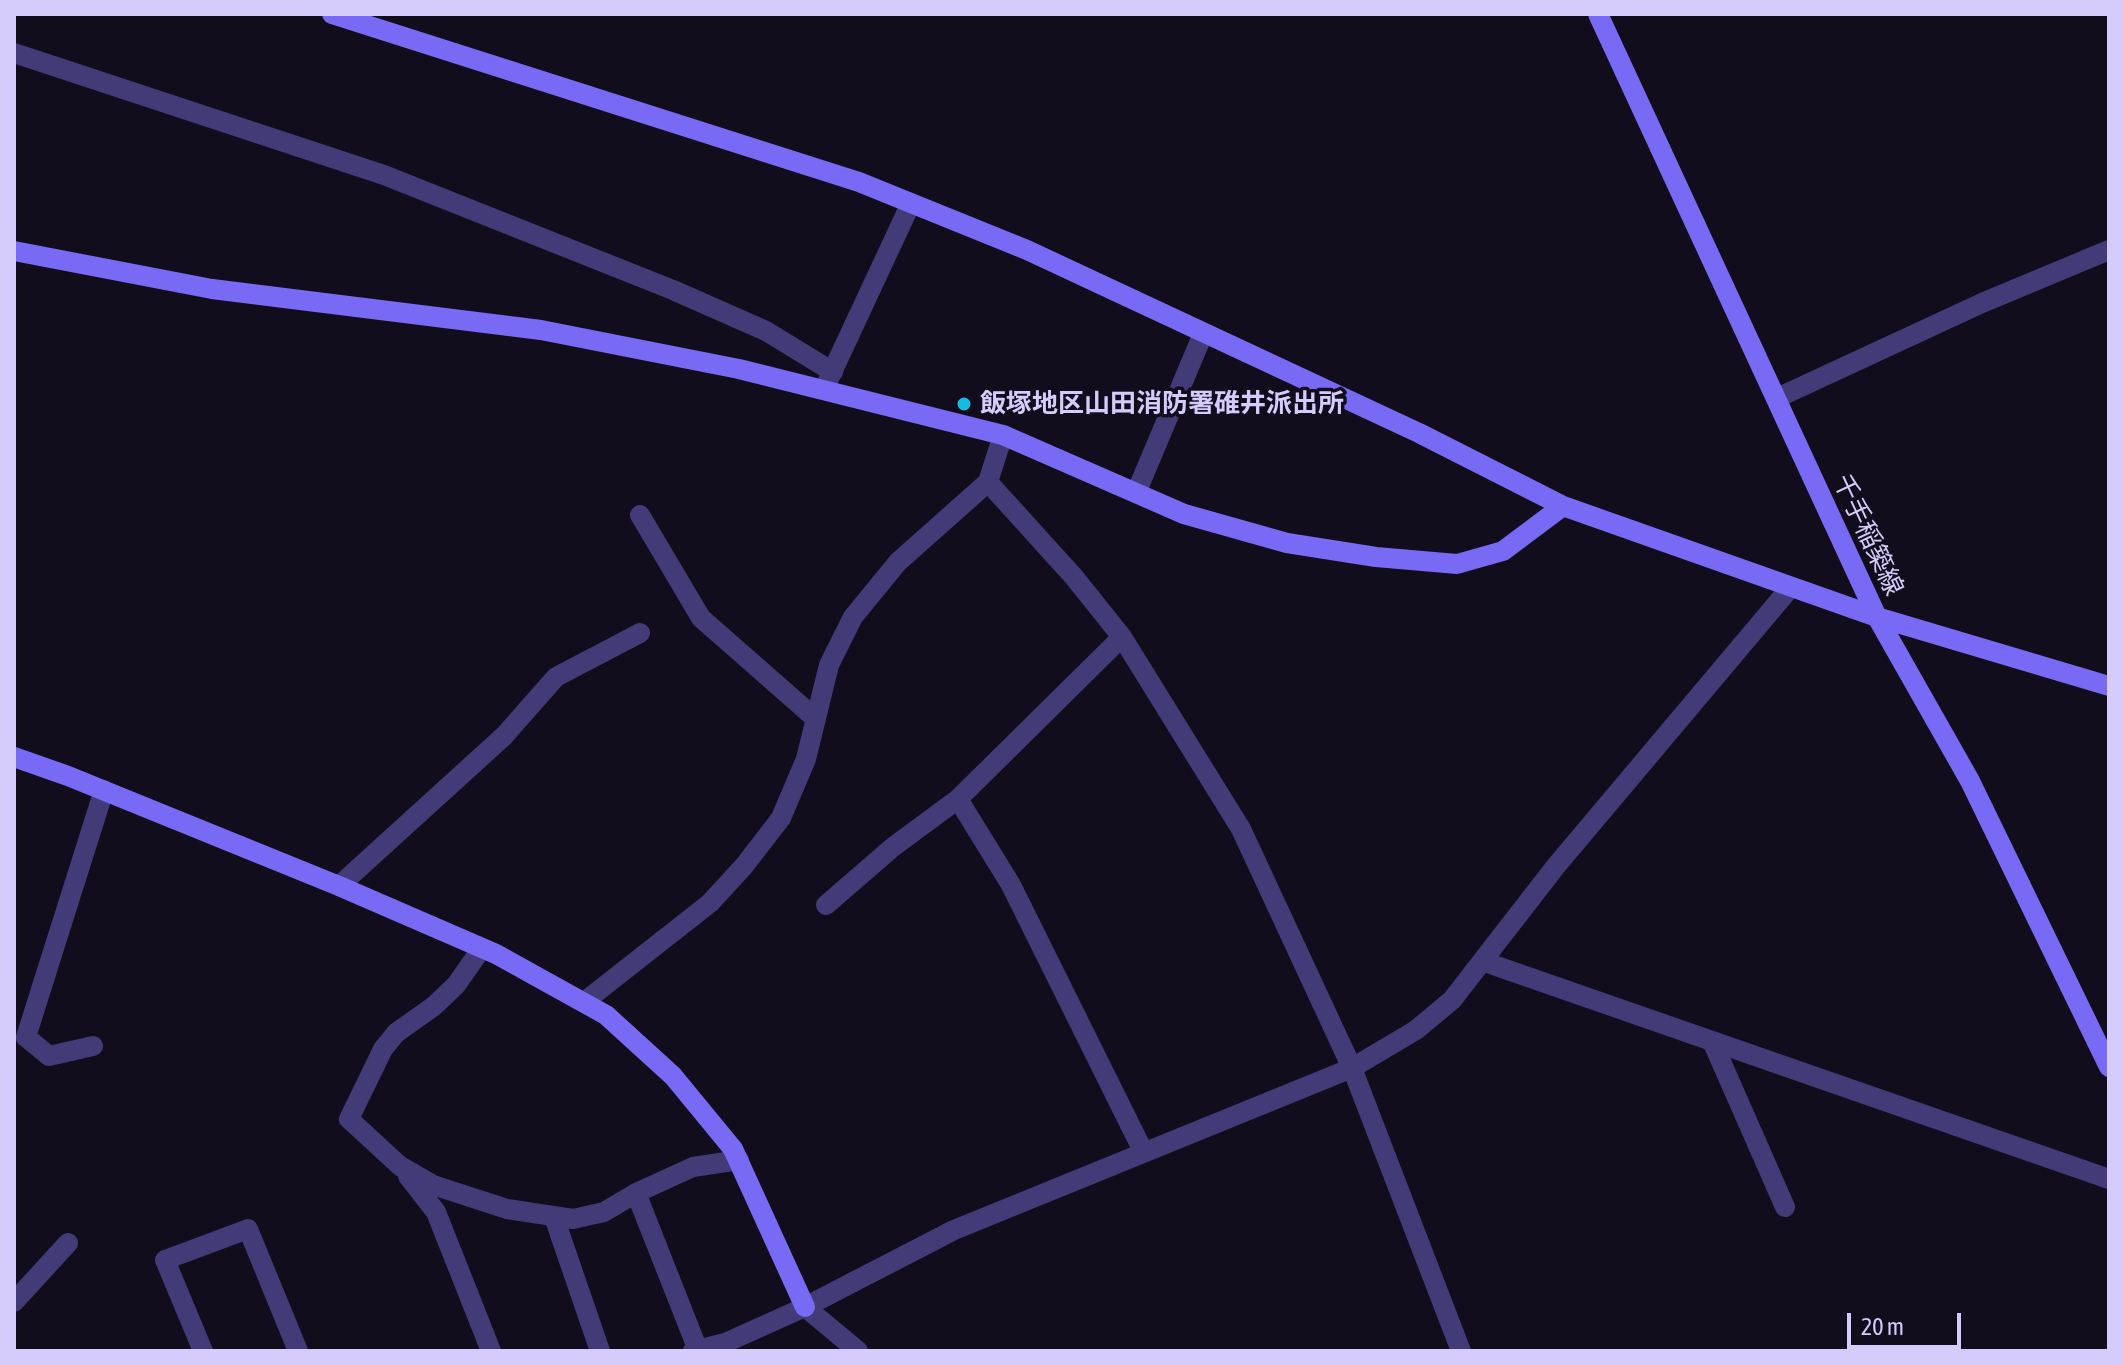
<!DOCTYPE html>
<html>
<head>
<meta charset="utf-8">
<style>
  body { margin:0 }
  #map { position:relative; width:2123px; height:1365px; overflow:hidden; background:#110d1c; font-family:"Asap Condensed",sans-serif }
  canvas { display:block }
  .frame { position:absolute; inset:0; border:16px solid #d5ccfb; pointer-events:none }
  .scale { position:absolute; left:1847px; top:1313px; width:114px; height:36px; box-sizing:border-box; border:4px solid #d5ccfb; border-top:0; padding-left:10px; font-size:24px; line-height:28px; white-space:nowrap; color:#d5ccfb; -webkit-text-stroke:6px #110d1c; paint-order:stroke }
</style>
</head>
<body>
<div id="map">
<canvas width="2123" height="1365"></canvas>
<div class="frame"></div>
<div class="scale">20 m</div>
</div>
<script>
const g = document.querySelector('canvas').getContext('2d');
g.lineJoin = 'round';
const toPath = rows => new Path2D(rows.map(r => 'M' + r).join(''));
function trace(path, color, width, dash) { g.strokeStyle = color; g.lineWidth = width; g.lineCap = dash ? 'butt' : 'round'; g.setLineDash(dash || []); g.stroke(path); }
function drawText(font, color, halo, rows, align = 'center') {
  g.font = font + ' "Asap Condensed","Noto Sans JP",sans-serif'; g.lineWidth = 7; g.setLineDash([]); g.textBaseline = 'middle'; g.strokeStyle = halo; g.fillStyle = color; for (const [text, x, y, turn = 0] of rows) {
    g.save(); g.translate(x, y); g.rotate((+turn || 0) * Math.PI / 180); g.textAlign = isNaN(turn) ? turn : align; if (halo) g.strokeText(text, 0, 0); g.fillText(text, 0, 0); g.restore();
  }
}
trace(toPath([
  [14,53,384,175,673,290,766,331,833,372],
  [827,383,911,203],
  [1777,398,1982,303,2109,250],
  [988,482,1074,577,1122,637,1241,829,1352,1068,1461,1351],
  [1136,493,1203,334],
  [640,515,701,618,816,719],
  [958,799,1011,885,1143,1151],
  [339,886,504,736,556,677,640,633],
  [826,905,893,847,958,799,1122,637],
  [482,948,456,985,434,1006,396,1033,383,1049,349,1119,400,1166,433,1185,507,1209,573,1219,604,1212,636,1193,693,1167,739,1160],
  [1482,961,2109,1179],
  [584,1002,710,903,744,866,781,818,806,759,829,665,853,617,898,562,988,482,1003,435],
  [1712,1041,1785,1207],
  [93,1046,49,1056,26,1037,104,790],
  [408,1176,436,1212,491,1351],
  [636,1193,698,1350],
  [554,1217,600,1351],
  [14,1302,68,1243],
  [805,1307,858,1351],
  [203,1351,165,1260,248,1229,298,1351],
  [693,1351,725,1343,805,1307,954,1230,1352,1068,1416,1030,1452,1000,1556,866,1790,588]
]), '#423b78', 20);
trace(toPath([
  [332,14,859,182,1027,250,1419,433,1563,506,1877,617,2109,686],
  [1598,14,1877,617,1970,781,2109,1067],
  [14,251,212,289,541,330,739,369,1003,435,1184,514,1287,543,1376,557,1457,564,1503,551,1563,506],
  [14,757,68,776,339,886,496,954,606,1015,673,1076,733,1149,805,1307]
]), '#786af4', 20);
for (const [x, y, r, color] of [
  [964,404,8,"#11bde2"]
]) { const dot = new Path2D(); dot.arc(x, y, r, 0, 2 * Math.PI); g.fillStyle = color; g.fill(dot); trace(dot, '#110d1c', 3); }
drawText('bold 26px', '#d5ccfb', '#110d1c', [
  ["飯塚地区山田消防署碓井派出所",980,404]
], 'left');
drawText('26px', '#d5ccfb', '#110d1c', [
  ["千手稲築線",1868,535,65]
]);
</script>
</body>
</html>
